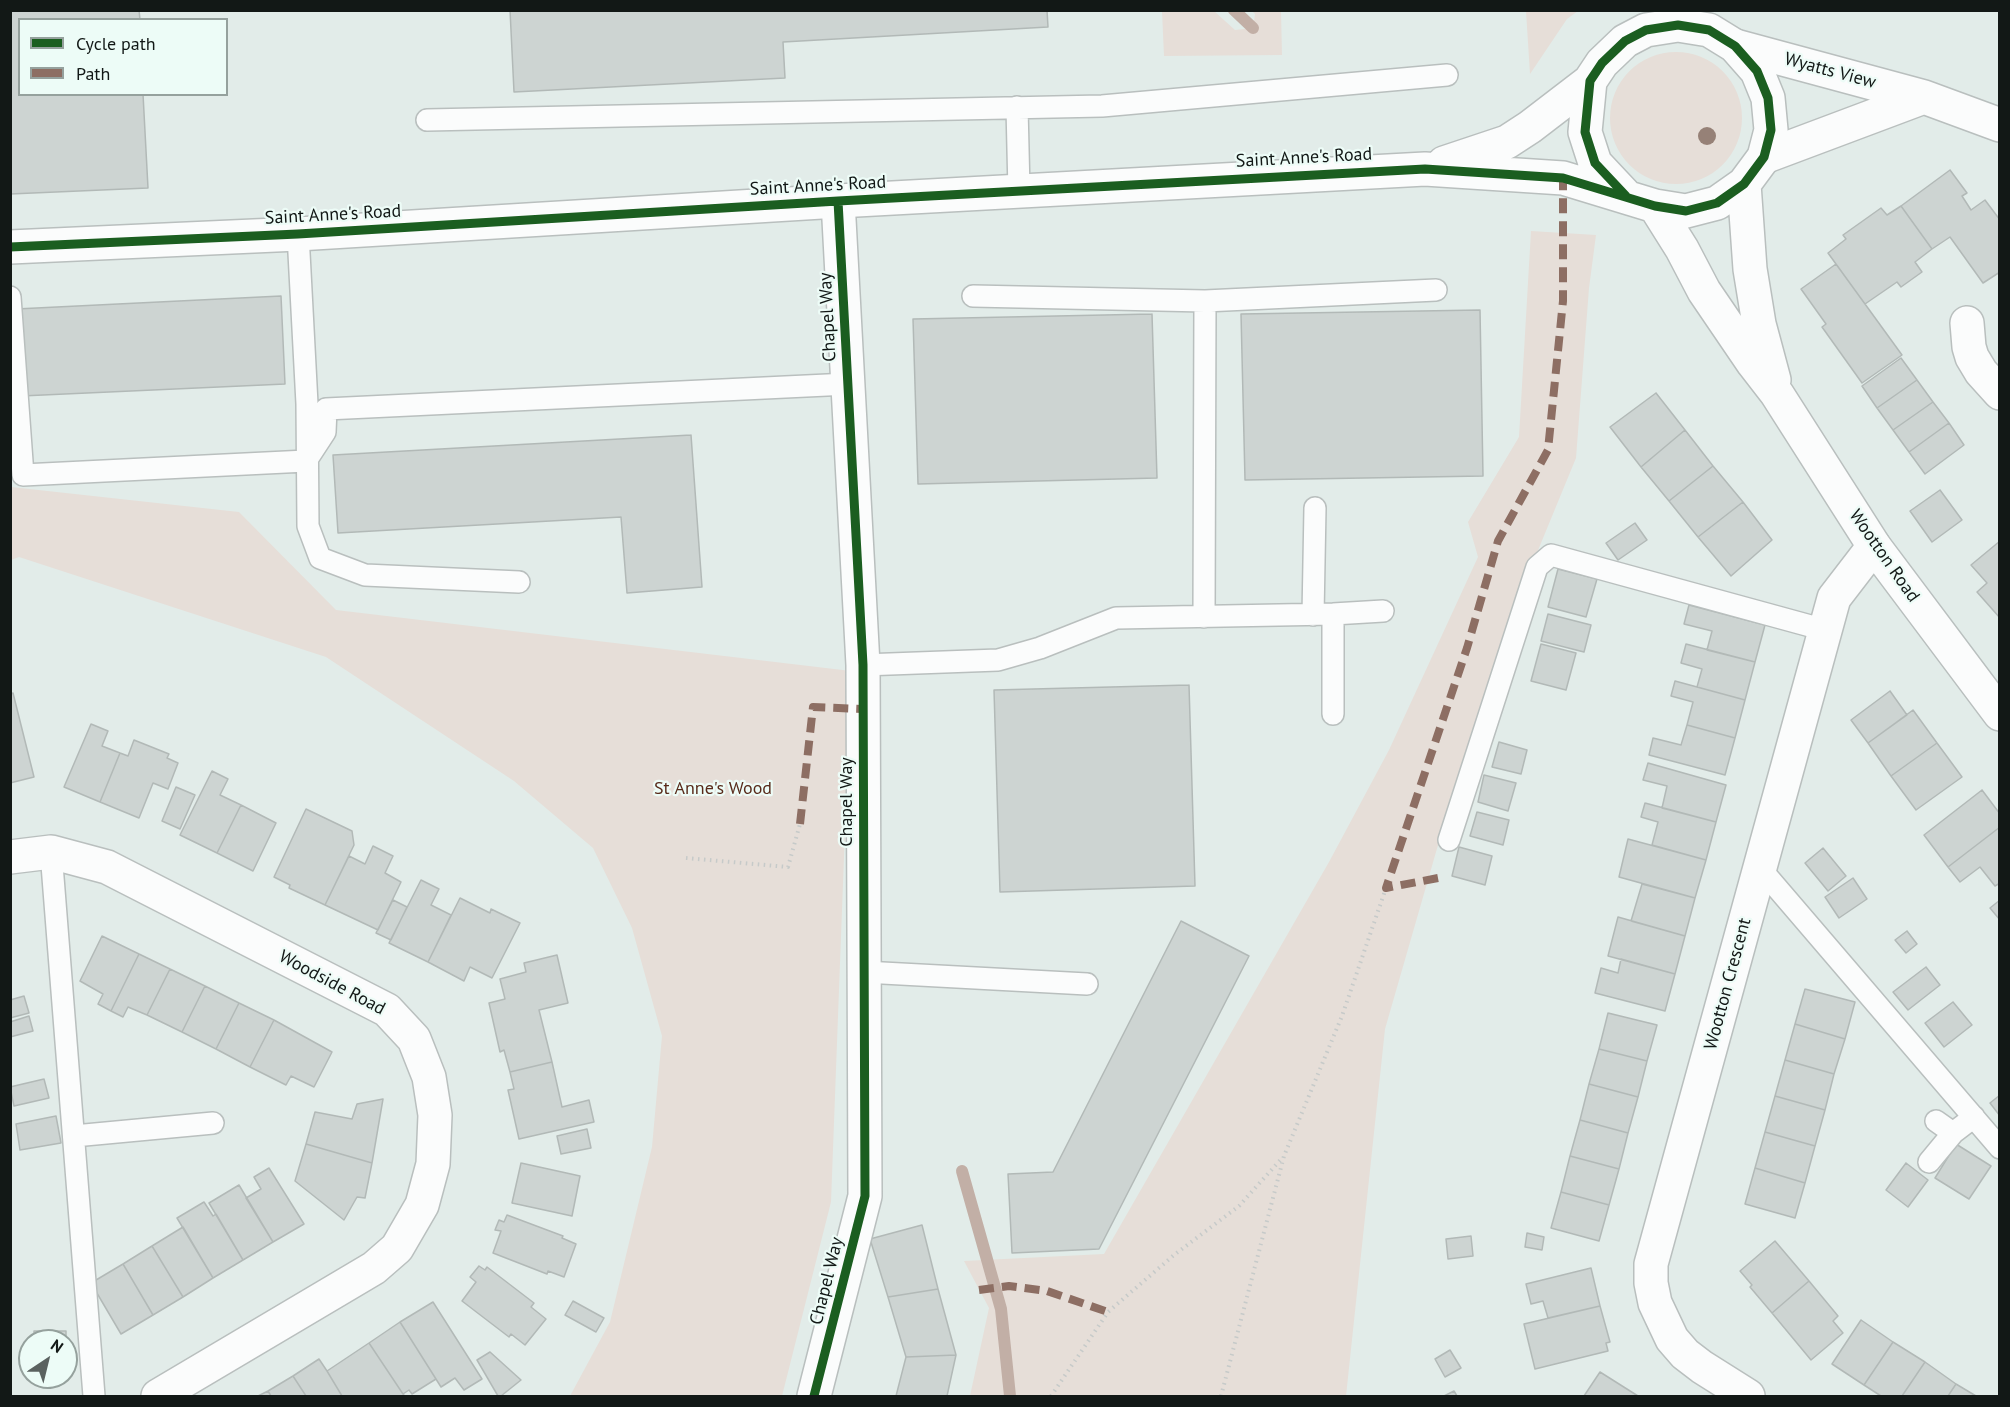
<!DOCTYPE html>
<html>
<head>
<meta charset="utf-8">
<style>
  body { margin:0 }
  #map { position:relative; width:2010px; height:1407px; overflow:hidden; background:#e2ece9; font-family:"PT Sans",sans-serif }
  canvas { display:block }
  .frame { position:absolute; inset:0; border:12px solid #121816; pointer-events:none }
  .legend { position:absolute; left:18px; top:18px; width:210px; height:78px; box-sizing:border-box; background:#edfcf7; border:2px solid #95a19d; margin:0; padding:8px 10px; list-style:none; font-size:18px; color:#121816 }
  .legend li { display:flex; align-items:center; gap:12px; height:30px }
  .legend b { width:30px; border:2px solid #95a19d }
  .north { position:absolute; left:18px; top:1329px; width:60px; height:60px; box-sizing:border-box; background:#edfcf7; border:2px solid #95a19d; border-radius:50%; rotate:35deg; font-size:16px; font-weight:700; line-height:24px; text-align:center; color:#121816 }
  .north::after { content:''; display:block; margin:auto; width:21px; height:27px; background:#5b6260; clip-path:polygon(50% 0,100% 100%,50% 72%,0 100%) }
</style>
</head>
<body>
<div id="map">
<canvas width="2010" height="1407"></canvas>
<div class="frame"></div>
<ul class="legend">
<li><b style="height:8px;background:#1b5e20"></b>Cycle path</li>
<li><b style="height:8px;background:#8d6e63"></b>Path</li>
</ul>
<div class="north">N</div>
</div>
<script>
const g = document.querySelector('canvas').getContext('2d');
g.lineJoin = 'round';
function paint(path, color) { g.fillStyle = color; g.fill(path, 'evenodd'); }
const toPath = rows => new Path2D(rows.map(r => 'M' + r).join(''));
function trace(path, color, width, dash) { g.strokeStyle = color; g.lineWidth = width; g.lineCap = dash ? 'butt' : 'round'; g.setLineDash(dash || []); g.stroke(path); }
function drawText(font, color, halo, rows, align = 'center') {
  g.font = font + ' "PT Sans",sans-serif'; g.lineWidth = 4.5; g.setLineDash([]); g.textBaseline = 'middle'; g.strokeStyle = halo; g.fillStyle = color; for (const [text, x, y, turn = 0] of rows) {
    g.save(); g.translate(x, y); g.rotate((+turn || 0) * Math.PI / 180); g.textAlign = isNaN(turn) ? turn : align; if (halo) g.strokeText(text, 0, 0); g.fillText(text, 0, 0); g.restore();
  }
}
paint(toPath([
  [1162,11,1214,11,1235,30,1253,28,1255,14,1252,11,1281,11,1282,55,1164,56],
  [1526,11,1578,11,1567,19,1530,74],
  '1610 118a66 66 0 1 1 132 0a66 66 0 1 1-132 0Z',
  [1531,231,1596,235,1589,288,1576,458,1534,560,1453,793,1385,1029,1346,1396,970,1396,989,1308,964,1261,1104,1254,1329,862,1389,750,1478,557,1468,522,1519,437],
  [10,485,11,487,239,512,336,610,851,671,831,1202,782,1396,570,1396,610,1322,652,1147,662,1036,632,928,593,848,514,781,326,657,19,557,11,560]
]), '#e6ded8');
trace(toPath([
  [1234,10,1253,28],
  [962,1171,1001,1309,1010,1396]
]), '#c2afa6', 12);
const building = toPath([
  [10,10,139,10,140,20,20,20,20,94,143,94,148,188,10,194,10,10],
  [510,10,1047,10,1048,27,783,42,785,78,514,92,510,10],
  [1950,170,1967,193,1962,196,1971,210,1985,200,2000,220,2000,272,1983,283,1950,237,1932,249,1901,206,1950,170],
  [1901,206,1932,249,1915,262,1922,272,1901,287,1897,282,1865,304,1828,253,1846,239,1843,235,1881,208,1887,215,1901,206],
  [1836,264,1902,355,1862,383,1822,327,1826,324,1801,289,1836,264],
  [281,296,285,384,21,396,16,309,281,296],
  [1480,310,1483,476,1245,480,1241,314,1480,310],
  [1152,314,1157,478,918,484,913,319,1152,314],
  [1901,358,1917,380,1877,408,1862,386,1901,358],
  [1917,380,1933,402,1893,430,1877,408,1917,380],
  [1656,393,1685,430,1641,467,1610,427,1656,393],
  [1933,402,1949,423,1909,452,1893,430,1933,402],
  [1949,423,1964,445,1925,474,1909,452,1949,423],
  [1685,430,1713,466,1669,501,1641,467,1685,430],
  [691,435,702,587,627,593,621,517,338,533,333,455,691,435],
  [1713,466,1743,502,1698,537,1669,501,1713,466],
  [1940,490,1962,520,1932,542,1910,511,1940,490],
  [1743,502,1772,540,1731,576,1698,537,1743,502],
  [1635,523,1647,540,1618,560,1606,543,1635,523],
  [2000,541,2000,618,1977,592,1987,583,1971,565,2000,541],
  [1558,569,1597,579,1586,617,1548,607,1558,569],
  [1689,605,1765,625,1755,662,1707,650,1712,631,1684,624,1689,605],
  [1548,614,1591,625,1584,652,1541,641,1548,614],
  [1541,644,1576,653,1566,690,1531,681,1541,644],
  [1686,644,1755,662,1745,700,1697,687,1702,669,1681,663,1686,644],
  [1675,681,1745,700,1735,738,1687,725,1693,702,1671,696,1675,681],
  [1189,685,1195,886,1000,892,994,690,1189,685],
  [1890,691,1907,715,1868,743,1851,720,1890,691],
  [13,693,34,777,10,783,10,694,13,693],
  [1913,710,1937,743,1891,776,1868,743,1913,710],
  [91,724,108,731,102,746,120,753,100,802,64,787,91,724],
  [1687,725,1735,738,1725,775,1649,755,1653,738,1681,745,1687,725],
  [134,740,169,754,167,758,178,763,168,789,153,783,139,818,100,802,120,753,128,756,134,740],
  [1499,742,1527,750,1521,774,1492,767,1499,742],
  [1937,743,1962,777,1916,810,1891,776,1937,743],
  [1648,763,1726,785,1716,822,1662,808,1667,786,1643,780,1648,763],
  [212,771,228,779,220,795,241,805,217,853,180,835,212,771],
  [1484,775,1516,783,1508,811,1478,802,1484,775],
  [176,787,195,795,180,829,162,821,176,787],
  [1982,790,2000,814,2000,827,1948,867,1924,835,1982,790],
  [1645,803,1716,822,1706,860,1652,845,1658,822,1641,817,1645,803],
  [241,805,276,823,253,871,217,853,241,805],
  [306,809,352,831,354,845,325,905,289,888,290,885,274,877,306,809],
  [1477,812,1509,820,1503,845,1470,836,1477,812],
  [2000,827,2000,883,1995,886,1980,867,1960,882,1948,867,2000,827],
  [1628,839,1706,860,1695,898,1619,877,1628,839],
  [373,846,393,856,385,873,401,882,378,930,325,905,349,856,365,864,373,846],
  [1459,847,1492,856,1485,885,1452,876,1459,847],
  [1823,848,1846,876,1828,891,1805,863,1823,848],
  [1853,878,1867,899,1839,918,1825,897,1853,878],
  [421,880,439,889,431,905,451,915,428,962,389,943,421,880],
  [1642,884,1695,898,1685,936,1631,921,1642,884],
  [460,898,490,913,491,909,520,923,492,978,470,967,464,981,428,962,460,898],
  [393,900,407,907,391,940,376,933,393,900],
  [2000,900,2000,920,1990,908,2000,900],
  [1618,917,1685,936,1675,974,1608,956,1618,917],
  [1181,921,1249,956,1099,1249,1012,1253,1008,1174,1053,1172,1181,921],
  [1907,931,1917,944,1906,953,1895,940,1907,931],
  [102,936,139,954,111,1011,98,1004,103,994,80,981,102,936],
  [139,954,170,969,147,1015,128,1007,123,1017,111,1011,139,954],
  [557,955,568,1003,539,1010,552,1062,510,1072,504,1050,500,1052,489,1003,505,999,500,979,526,972,524,963,557,955],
  [1621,959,1675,974,1665,1011,1595,993,1601,968,1618,973,1621,959],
  [1926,967,1940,985,1908,1010,1893,992,1926,967],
  [170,969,205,986,182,1032,147,1015,170,969],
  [205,986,239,1003,216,1049,182,1032,205,986],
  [1805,989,1855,1002,1845,1039,1795,1024,1805,989],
  [24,996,29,1013,10,1018,10,1000,24,996],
  [1953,1002,1972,1025,1944,1047,1925,1023,1953,1002],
  [239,1003,274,1020,250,1067,216,1049,239,1003],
  [1608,1013,1657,1025,1647,1061,1599,1049,1608,1013],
  [29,1016,33,1031,10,1037,10,1022,29,1016],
  [274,1020,332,1052,314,1087,291,1076,286,1085,250,1067,274,1020],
  [1795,1024,1845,1039,1834,1074,1785,1060,1795,1024],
  [1599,1049,1647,1061,1638,1097,1589,1084,1599,1049],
  [1785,1060,1834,1074,1825,1110,1775,1096,1785,1060],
  [552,1062,562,1107,589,1100,594,1122,519,1139,508,1090,514,1089,510,1072,552,1062],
  [44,1079,49,1098,14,1106,10,1087,44,1079],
  [1589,1084,1638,1097,1628,1133,1580,1120,1589,1084],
  [2000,1095,2000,1116,1990,1103,2000,1095],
  [1775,1096,1825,1110,1815,1146,1765,1132,1775,1096],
  [383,1099,372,1163,306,1144,315,1112,352,1119,357,1104,383,1099],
  [56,1116,61,1143,20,1150,16,1124,56,1116],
  [1580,1120,1628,1133,1619,1169,1570,1156,1580,1120],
  [587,1129,591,1148,561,1154,557,1136,587,1129],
  [1765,1132,1815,1146,1805,1183,1755,1168,1765,1132],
  [306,1144,372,1163,365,1198,357,1197,344,1220,295,1181,306,1144],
  [1956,1144,1991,1166,1969,1199,1935,1178,1956,1144],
  [1570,1156,1619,1169,1609,1205,1561,1192,1570,1156],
  [521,1163,580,1176,572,1216,512,1203,521,1163],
  [1906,1163,1928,1180,1908,1207,1886,1190,1906,1163],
  [269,1168,304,1224,273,1242,246,1198,261,1189,254,1177,269,1168],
  [1755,1168,1805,1183,1795,1218,1745,1204,1755,1168],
  [239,1185,273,1242,243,1260,209,1203,239,1185],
  [1561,1192,1609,1205,1599,1241,1551,1228,1561,1192],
  [204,1202,213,1216,216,1214,243,1260,213,1278,177,1218,204,1202],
  [507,1215,563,1236,562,1238,576,1244,564,1277,548,1271,547,1274,493,1253,501,1231,495,1230,499,1220,504,1222,507,1215],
  [922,1225,938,1289,888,1297,870,1239,922,1225],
  [183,1227,213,1278,183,1297,152,1246,183,1227],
  [1527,1233,1544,1237,1542,1250,1525,1247,1527,1233],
  [1471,1236,1473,1256,1448,1259,1446,1239,1471,1236],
  [1775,1241,1809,1281,1772,1313,1750,1287,1752,1285,1740,1271,1775,1241],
  [152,1246,183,1297,153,1315,123,1264,152,1246],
  [123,1264,153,1315,121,1334,91,1283,123,1264],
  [479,1266,485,1270,487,1267,534,1303,531,1307,546,1319,525,1345,511,1334,509,1337,462,1301,476,1282,470,1277,479,1266],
  [1591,1268,1600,1306,1548,1318,1543,1301,1531,1304,1526,1284,1591,1268],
  [1809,1281,1838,1316,1833,1321,1843,1333,1811,1360,1772,1313,1809,1281],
  [938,1289,956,1355,906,1357,888,1297,938,1289],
  [573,1301,604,1318,596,1332,565,1315,573,1301],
  [433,1302,482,1379,464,1390,455,1378,441,1387,400,1322,433,1302],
  [1600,1306,1610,1342,1606,1343,1608,1351,1535,1369,1524,1324,1600,1306],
  [1861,1320,1893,1342,1864,1385,1832,1364,1861,1320],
  [400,1322,436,1379,412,1394,409,1390,403,1394,369,1343,400,1322],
  [34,1331,66,1331,66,1341,34,1341,34,1331],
  [1893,1342,1925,1362,1902,1396,1881,1396,1864,1385,1893,1342],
  [369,1343,403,1394,405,1396,342,1396,327,1371,369,1343],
  [1450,1350,1461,1368,1445,1377,1435,1359,1450,1350],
  [490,1352,521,1380,501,1396,498,1396,477,1360,490,1352],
  [956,1355,947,1396,896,1396,906,1357,956,1355],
  [319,1359,327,1371,342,1396,306,1396,293,1376,319,1359],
  [1925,1362,1956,1384,1948,1396,1902,1396,1925,1362],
  [1600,1372,1638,1396,1584,1396,1600,1372],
  [293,1376,306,1396,271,1396,268,1391,293,1376],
  [1956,1384,1976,1396,1948,1396,1956,1384],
  [268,1391,271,1396,258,1396,268,1391],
  [1454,1391,1457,1396,1444,1396,1454,1391]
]);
paint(building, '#cdd4d2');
trace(building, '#b2b9b7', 1.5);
const service = toPath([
  [1017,107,1019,191],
  [427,120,1102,106,1447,75],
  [298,234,307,404,308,526,320,558,365,575,519,582],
  [973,296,1205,301],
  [10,297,23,475,306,461,325,432,326,409,848,384],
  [1313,615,1315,508],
  [1204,617,1205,301,1436,290],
  [863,665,998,660,1040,648,1116,618,1333,614,1383,611],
  [1333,714,1333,614],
  [1449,840,1537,567,1551,555,1825,630],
  [51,852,94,1396],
  [1760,868,2000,1148],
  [864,972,1087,984],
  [1936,1121,1953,1133],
  [74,1136,213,1123],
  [1929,1162,1953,1133,1974,1117]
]);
const minor = toPath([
  [1735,46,1924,97,2000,125],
  [1764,157,1924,97],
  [1967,323,1969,347,1972,357,1981,372,2000,393],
  [10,857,51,852,107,867,387,1010,414,1039,429,1077,435,1115,433,1164,422,1205,397,1248,374,1268,158,1396],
  [814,1396,865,1196,863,665,838,201],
  [1748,1396,1702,1367,1685,1354,1672,1339,1655,1303,1651,1283,1651,1264,1834,598,1874,546]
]);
const tertiary = toPath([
  [1444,163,1507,142,1530,127,1590,81],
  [1744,184,1750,269,1759,324,1774,380],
  [1655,206,1682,249,1704,291,1753,363,1777,394,1874,546,2000,714],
  [10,247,298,234,838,201,1425,169,1563,178,1655,206,1686,211,1717,203,1744,184,1764,157,1771,130,1768,98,1757,71,1735,46,1709,30,1678,25,1646,30,1625,41,1602,63,1590,81,1585,132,1595,163,1626,196]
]);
trace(service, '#b9bfbe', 24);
trace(minor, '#b9bfbe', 36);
trace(tertiary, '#b9bfbe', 36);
trace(toPath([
  [686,858,788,867,800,824],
  [1051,1396,1108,1312,1174,1255,1239,1206,1283,1157],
  [1221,1396,1284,1156,1342,1016,1386,888]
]), '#c6cac9', 4, [1.5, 4.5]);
trace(service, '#fbfcfc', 21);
trace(minor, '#fbfcfc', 33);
trace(tertiary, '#fbfcfc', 33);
trace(toPath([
  [800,824,813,707,863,709],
  [1438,878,1386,888,1467,648,1498,541,1548,450,1563,301,1563,178],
  [979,1290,1009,1286,1047,1291,1108,1312]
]), '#8d6e63', 8, [15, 8]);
trace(toPath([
  [10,247,298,234,838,201,1425,169,1563,178,1655,206,1686,211,1717,203,1744,184,1764,157,1771,130,1768,98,1757,71,1735,46,1709,30,1678,25,1646,30,1625,41,1602,63,1590,81,1585,132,1595,163,1626,196],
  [814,1396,865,1196,863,665,838,201]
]), '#1b5e20', 9);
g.fillStyle = '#968177';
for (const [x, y] of [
  [1707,136]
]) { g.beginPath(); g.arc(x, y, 9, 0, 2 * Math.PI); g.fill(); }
drawText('18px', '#121816', '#edfcf7', [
  ["Wyatts View",1830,71,15],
  ["Saint Anne's Road",1304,158,-3],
  ["Saint Anne's Road",818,186,-3],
  ["Saint Anne's Road",333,215,-3],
  ["Chapel Way",828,317,-93],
  ["Wootton Road",1884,556,55],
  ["Chapel Way",847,802,-90],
  ["Woodside Road",332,983,28],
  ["Wootton Crescent",1728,984,-75],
  ["Chapel Way",827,1281,-76]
]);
drawText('18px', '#582a1a', '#edfcf7', [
  ["St Anne's Wood",713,789]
]);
</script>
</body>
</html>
